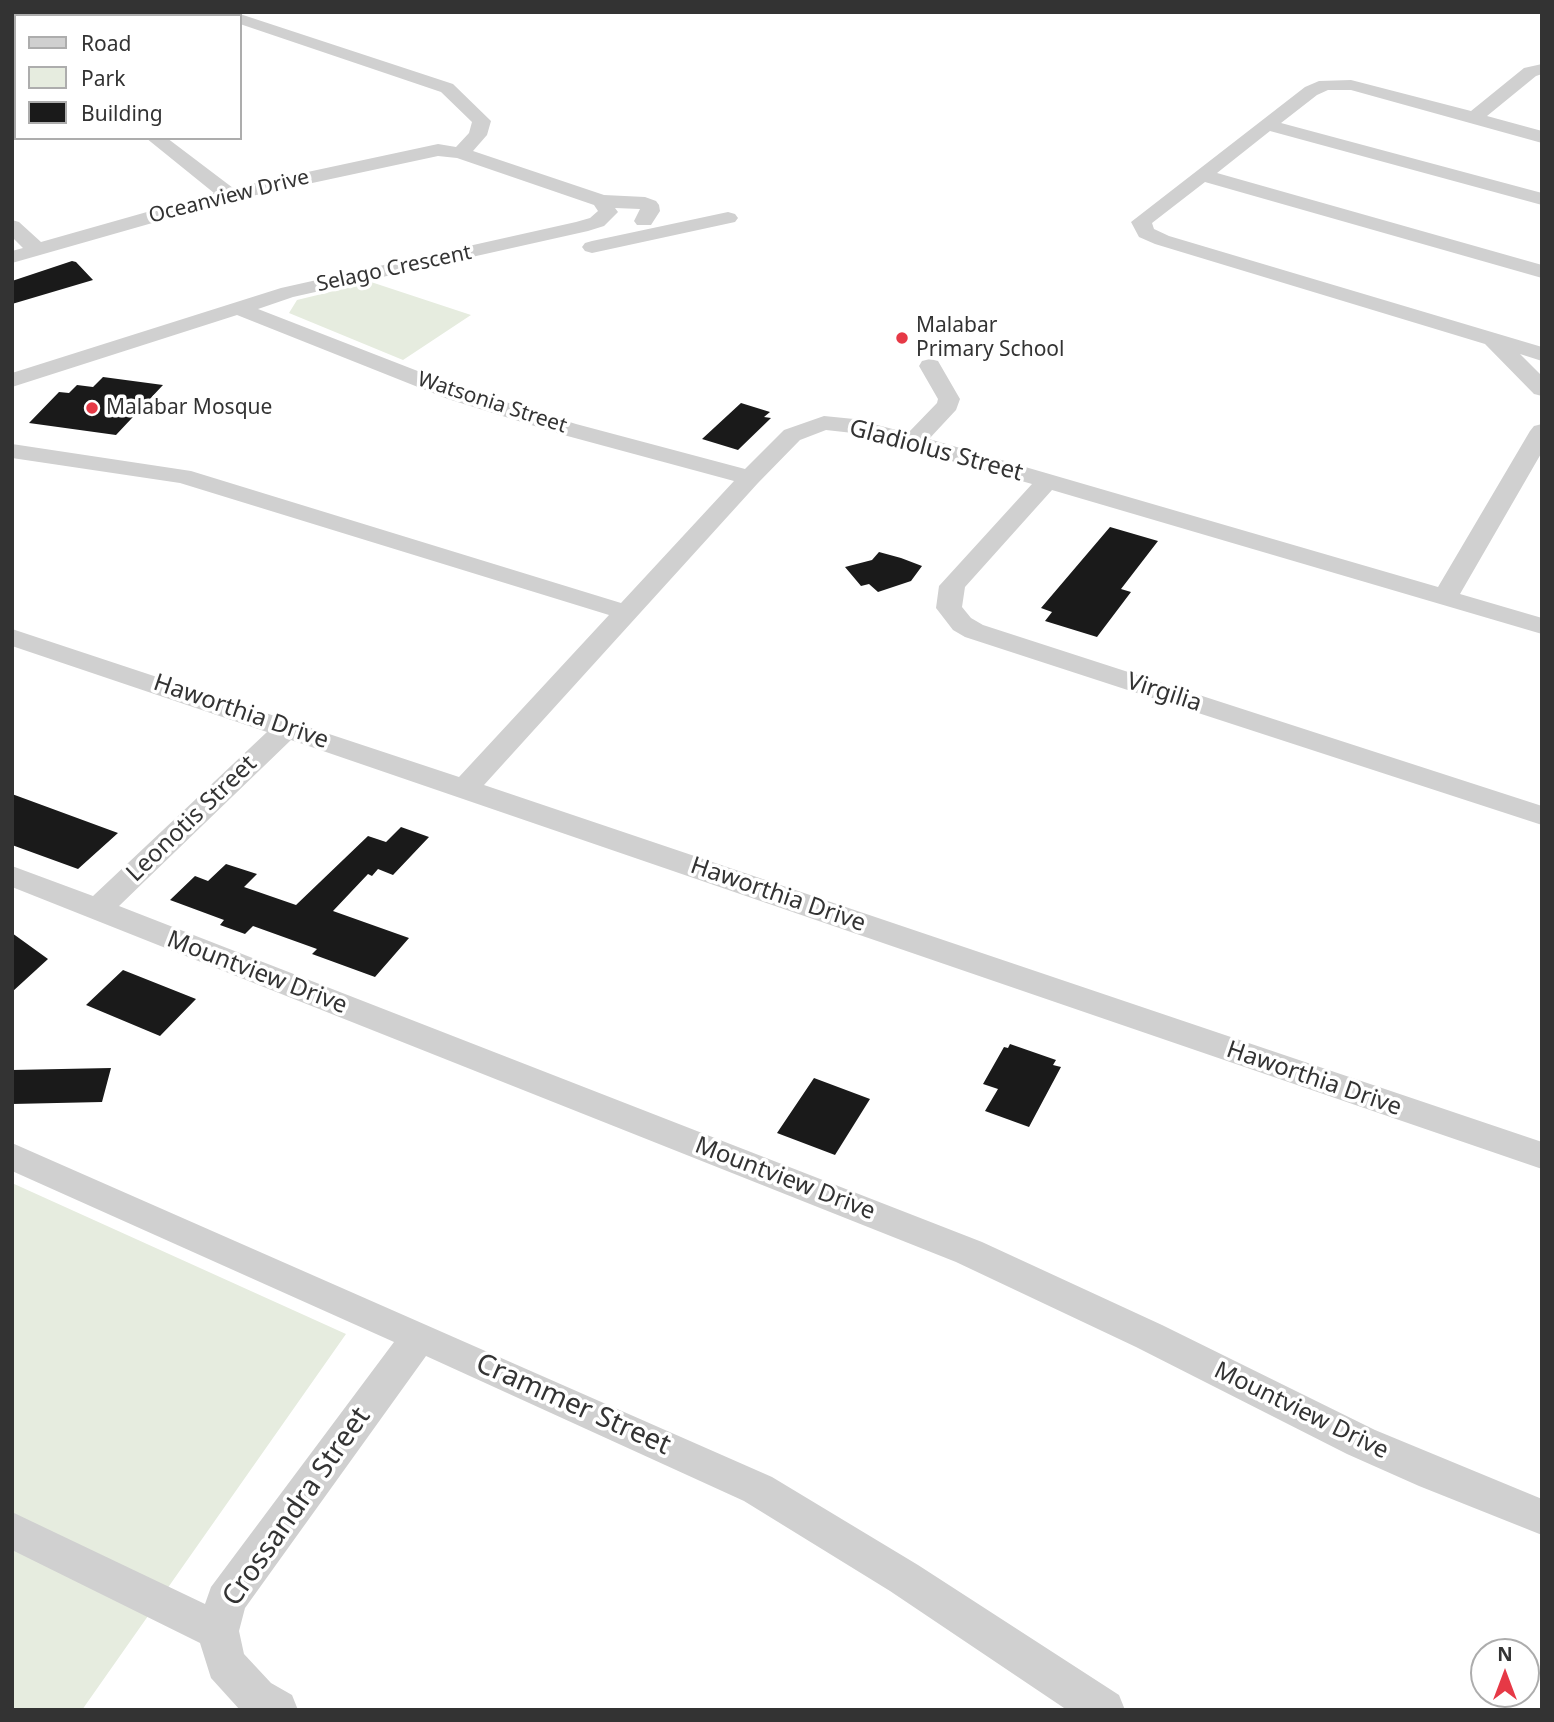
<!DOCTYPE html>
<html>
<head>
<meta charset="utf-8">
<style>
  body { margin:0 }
  #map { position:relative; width:1554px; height:1722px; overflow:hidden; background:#fff; font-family:"Noto Sans",sans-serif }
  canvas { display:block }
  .frame { position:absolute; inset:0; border:14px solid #333; pointer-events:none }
  .legend { position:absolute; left:14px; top:14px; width:228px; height:126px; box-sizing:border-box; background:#fff; border:2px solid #adadad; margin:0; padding:9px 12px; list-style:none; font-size:21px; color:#333 }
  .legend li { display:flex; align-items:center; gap:14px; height:35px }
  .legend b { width:35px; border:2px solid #adadad }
  .north { position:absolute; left:1470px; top:1638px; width:70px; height:70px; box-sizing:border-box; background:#fff; border:2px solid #adadad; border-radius:50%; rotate:0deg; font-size:19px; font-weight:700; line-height:28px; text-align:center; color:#333 }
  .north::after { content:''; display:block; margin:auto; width:24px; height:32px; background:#e63946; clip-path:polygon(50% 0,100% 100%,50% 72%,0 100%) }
</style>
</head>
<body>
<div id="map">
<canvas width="1554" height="1722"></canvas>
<div class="frame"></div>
<ul class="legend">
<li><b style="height:9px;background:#d0d0d0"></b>Road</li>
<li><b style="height:19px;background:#e6ecdf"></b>Park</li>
<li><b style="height:19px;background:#1a1a1a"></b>Building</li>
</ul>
<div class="north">N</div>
</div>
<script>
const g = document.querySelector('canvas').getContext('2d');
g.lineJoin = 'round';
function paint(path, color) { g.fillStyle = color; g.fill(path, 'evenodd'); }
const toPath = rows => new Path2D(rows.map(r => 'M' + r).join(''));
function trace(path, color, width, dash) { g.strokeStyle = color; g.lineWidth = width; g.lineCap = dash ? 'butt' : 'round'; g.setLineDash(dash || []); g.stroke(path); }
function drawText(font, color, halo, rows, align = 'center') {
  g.font = font + ' "Noto Sans",sans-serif'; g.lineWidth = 7; g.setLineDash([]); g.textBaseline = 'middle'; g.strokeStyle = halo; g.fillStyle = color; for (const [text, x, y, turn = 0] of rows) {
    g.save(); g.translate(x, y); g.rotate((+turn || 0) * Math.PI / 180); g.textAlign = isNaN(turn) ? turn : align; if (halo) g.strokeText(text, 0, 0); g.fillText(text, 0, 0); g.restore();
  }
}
paint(toPath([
  [371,282,471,315,403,360,289,313,297,300],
  [12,1183,346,1334,82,1710,12,1710]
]), '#e6ecdf');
paint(toPath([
  [72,261,76,262,93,280,12,304,12,281],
  [103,377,163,385,116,435,29,423,59,392,69,393,77,385,93,387],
  [741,403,770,412,764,417,771,418,738,450,702,439],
  [1110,527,1158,541,1121,589,1131,592,1097,637,1045,621,1052,612,1041,608],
  [879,552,901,558,922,566,911,581,878,592,869,584,861,586,845,567,872,560],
  [12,794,118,833,78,869,12,845],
  [401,827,429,837,393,875,378,869,372,876,368,874,333,911,409,938,375,977,312,954,317,949,253,926,245,934,220,925,224,920,170,900,195,876,208,881,226,864,257,874,244,887,296,905,368,836,386,842],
  [12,933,48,959,12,992],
  [123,970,196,999,160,1036,86,1005],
  [1010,1044,1056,1060,1053,1065,1061,1067,1029,1127,985,1111,998,1089,983,1084,1004,1047,1008,1048],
  [111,1068,102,1102,12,1104,12,1070],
  [814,1078,870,1099,835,1155,777,1133]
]), '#1a1a1a');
paint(toPath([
  [240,14,453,84,491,121,487,135,473,151,604,195,645,197,656,201,659,205,660,211,651,225,637,225,634,221,640,209,615,208,618,212,604,226,588,231,293,297,258,309,464,389,576,424,745,469,784,430,824,416,854,419,908,433,937,403,938,399,919,366,922,361,930,359,938,361,960,399,956,410,929,439,1438,587,1530,431,1534,426,1542,424,1542,452,1460,594,1542,618,1542,634,1052,490,965,587,962,607,971,618,983,625,1542,806,1542,825,965,637,953,630,936,608,939,586,1032,484,853,433,826,430,800,440,758,483,484,785,1542,1142,1542,1169,291,740,119,906,982,1242,1162,1325,1375,1430,1542,1499,1542,1535,1419,1486,1347,1454,1136,1347,956,1262,12,887,12,866,93,896,267,732,12,646,12,629,459,777,609,615,180,483,12,458,12,444,191,471,621,603,734,481,560,434,448,399,237,315,12,387,12,373,281,288,576,222,590,218,598,211,594,205,457,158,438,156,233,200,12,263,12,251,23,248,12,237,12,220,19,222,41,242,214,193,146,138,167,138,233,188,438,144,456,147,469,133,472,122,441,92,240,24,240,16,234,16,240,14],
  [12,38,16,39,16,50,12,49,12,38],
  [1542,64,1542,74,1536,76,1487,116,1542,131,1542,143,1351,90,1328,90,1317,95,1281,123,1542,193,1542,205,1270,131,1217,173,1542,265,1542,278,1205,182,1152,223,1154,229,1169,236,1542,347,1542,361,1520,354,1542,376,1542,396,1534,394,1485,344,1155,244,1139,237,1131,222,1305,87,1319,81,1351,80,1471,111,1524,68,1542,64],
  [12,102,16,102,16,113,12,113,12,102],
  [728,212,735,214,738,218,735,222,592,253,585,251,582,247,585,243,592,241,728,212],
  [12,1143,772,1477,918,1565,1119,1695,1125,1710,1067,1710,890,1591,744,1501,426,1356,245,1608,239,1631,244,1654,271,1683,292,1695,298,1710,240,1710,211,1678,200,1643,12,1550,12,1512,205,1604,211,1587,394,1342,12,1171,12,1143]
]), '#d0d0d0');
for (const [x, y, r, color] of [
  [902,338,7,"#e63946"],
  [92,408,7,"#e63946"]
]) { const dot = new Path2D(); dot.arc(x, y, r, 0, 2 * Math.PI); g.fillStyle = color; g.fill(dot); trace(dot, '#fff', 2.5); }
drawText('21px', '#333', '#fff', [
  ["Oceanview Drive",229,197,-14],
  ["Selago Crescent",394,269,-12],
  ["Watsonia Street",492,403,18]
]);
drawText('21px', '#333', '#fff', [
  ["Malabar",916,326],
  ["Primary School",916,350],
  ["Malabar Mosque",106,408]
], 'left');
drawText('24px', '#333', '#fff', [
  ["Gladiolus Street",936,451,15],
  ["Virgilia",1164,693,18],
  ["Haworthia Drive",241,712,19],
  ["Leonotis Street",192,819,-44],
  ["Haworthia Drive",778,895,19],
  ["Mountview Drive",257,973,21],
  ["Haworthia Drive",1314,1079,19],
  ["Mountview Drive",785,1179,21],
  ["Mountview Drive",1301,1411,26]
]);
drawText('28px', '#333', '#fff', [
  ["Crammer Street",573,1405,24],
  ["Crossandra Street",297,1507,-55]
]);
</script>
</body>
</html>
